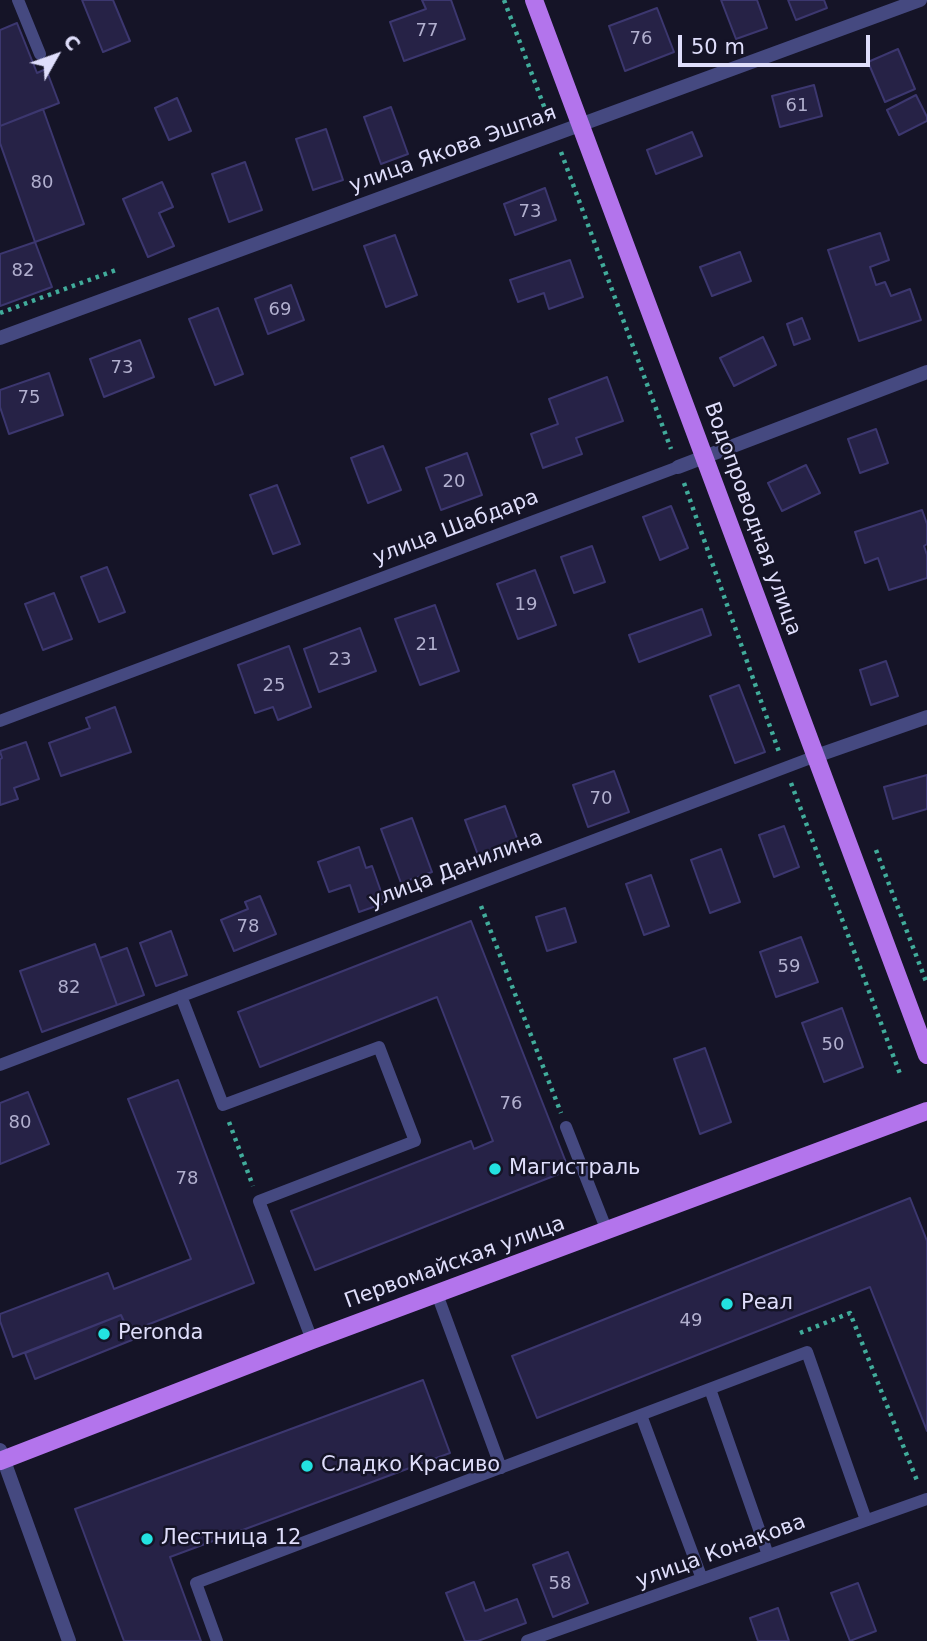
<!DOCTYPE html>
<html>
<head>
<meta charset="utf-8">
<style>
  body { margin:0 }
  #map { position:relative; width:927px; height:1641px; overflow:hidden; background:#151427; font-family:"DejaVu Sans",sans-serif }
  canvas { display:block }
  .north { position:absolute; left:21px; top:21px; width:70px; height:70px; -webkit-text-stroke:5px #151427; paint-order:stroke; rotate:50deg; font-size:19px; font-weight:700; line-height:28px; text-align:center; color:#dfdefb }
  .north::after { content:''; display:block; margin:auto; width:24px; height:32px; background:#dfdefb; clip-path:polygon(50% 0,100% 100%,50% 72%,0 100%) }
  .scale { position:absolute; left:678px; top:35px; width:192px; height:32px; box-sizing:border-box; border:4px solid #dfdefb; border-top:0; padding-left:9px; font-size:21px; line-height:24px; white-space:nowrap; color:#dfdefb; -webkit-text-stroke:5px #151427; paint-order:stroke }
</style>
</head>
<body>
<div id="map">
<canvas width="927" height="1641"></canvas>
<div class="north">С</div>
<div class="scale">50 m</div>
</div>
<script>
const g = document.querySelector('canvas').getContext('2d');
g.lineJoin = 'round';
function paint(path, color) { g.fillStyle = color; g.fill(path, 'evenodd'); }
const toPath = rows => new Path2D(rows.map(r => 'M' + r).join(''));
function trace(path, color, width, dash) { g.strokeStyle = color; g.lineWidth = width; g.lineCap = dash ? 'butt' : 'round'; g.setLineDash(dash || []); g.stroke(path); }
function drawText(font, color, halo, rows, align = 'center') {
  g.font = font + ' "DejaVu Sans",sans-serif'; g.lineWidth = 5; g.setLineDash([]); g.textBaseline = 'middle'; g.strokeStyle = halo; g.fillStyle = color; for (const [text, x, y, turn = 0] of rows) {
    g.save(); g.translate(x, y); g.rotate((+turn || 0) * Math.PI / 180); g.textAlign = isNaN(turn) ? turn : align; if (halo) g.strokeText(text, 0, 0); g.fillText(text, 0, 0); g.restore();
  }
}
const building = toPath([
  [82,0,113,0,130,41,103,52,82,0],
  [422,0,451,0,465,39,404,61,390,22,426,9,422,0],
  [721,0,757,0,767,28,736,39,721,0],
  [788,0,824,0,827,8,796,20,788,0],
  [657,8,674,52,625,71,609,26,657,8],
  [17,23,37,73,46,69,59,103,0,126,0,30,17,23],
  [898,49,915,89,885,102,868,62,898,49],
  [814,85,822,116,780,127,772,96,814,85],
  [916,95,927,117,927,121,899,135,887,110,916,95],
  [177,98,191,131,169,140,155,108,177,98],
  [391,107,408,154,381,164,364,117,391,107],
  [43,109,84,224,35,242,0,143,0,126,43,109],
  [326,129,343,180,313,190,296,139,326,129],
  [692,132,702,156,656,174,647,150,692,132],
  [245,162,262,210,229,222,212,174,245,162],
  [162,182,173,207,159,213,174,246,148,257,123,199,162,182],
  [545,188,556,220,515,235,504,204,545,188],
  [880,233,889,260,870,267,876,285,885,282,891,296,910,289,921,320,859,341,828,250,880,233],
  [395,235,417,295,386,307,364,246,395,235],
  [35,242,52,287,0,306,0,254,35,242],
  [740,252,751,281,712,296,700,267,740,252],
  [570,260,583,297,549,309,544,293,518,302,510,280,570,260],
  [291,285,304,320,268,334,255,299,291,285],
  [218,308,243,374,215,385,189,319,218,308],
  [802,318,810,339,794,345,787,324,802,318],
  [763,337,776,365,734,386,720,358,763,337],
  [140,340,154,377,104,397,90,359,140,340],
  [49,373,63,415,9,434,0,407,0,390,49,373],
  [607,377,623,421,576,438,582,454,543,468,531,434,558,424,549,399,607,377],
  [876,429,888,463,860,473,848,439,876,429],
  [383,446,401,490,368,503,351,458,383,446],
  [467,453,482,495,441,510,426,468,467,453],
  [806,465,820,493,782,511,768,483,806,465],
  [277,485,300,544,273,554,250,495,277,485],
  [671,506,688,548,660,560,643,517,671,506],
  [922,510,927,524,927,544,924,546,927,555,927,578,889,590,878,558,865,563,855,532,922,510],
  [592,546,605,582,574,593,561,557,592,546],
  [107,567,125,612,99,622,81,577,107,567],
  [535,570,556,625,518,639,497,584,535,570],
  [54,593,72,639,43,650,25,604,54,593],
  [435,605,459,671,420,685,395,619,435,605],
  [702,609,711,635,639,662,629,635,702,609],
  [360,628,376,671,319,692,304,649,360,628],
  [289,646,311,707,278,720,273,707,255,713,238,665,289,646],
  [886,661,898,696,871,705,860,670,886,661],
  [739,685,765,752,735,763,710,696,739,685],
  [115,707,131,752,61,776,49,743,90,728,86,718,115,707],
  [26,742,39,779,14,788,18,799,0,805,0,759,2,758,0,751,26,742],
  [614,771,629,812,588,827,573,785,614,771],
  [927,775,927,809,893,819,884,787,927,775],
  [505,806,521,849,481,863,465,820,505,806],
  [412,818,432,872,401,883,381,829,412,818],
  [784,826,799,867,774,877,759,835,784,826],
  [359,847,366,868,372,866,385,903,359,912,350,885,329,892,318,862,359,847],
  [721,849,740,902,710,913,691,860,721,849],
  [651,875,669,926,644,935,626,884,651,875],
  [260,896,276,934,234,951,221,920,248,909,245,902,260,896],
  [565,908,576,942,547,951,536,917,565,908],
  [471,921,569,1170,315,1270,291,1211,471,1141,474,1149,493,1141,437,997,260,1067,238,1012,471,921],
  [171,931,187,975,156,986,140,943,171,931],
  [801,937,818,982,776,997,760,952,801,937],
  [95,944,117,1005,42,1032,20,971,95,944],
  [127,948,144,995,117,1005,100,958,127,948],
  [842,1008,863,1067,824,1082,802,1023,842,1008],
  [705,1048,731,1122,700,1134,674,1059,705,1048],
  [178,1080,254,1283,129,1332,121,1315,13,1357,0,1321,0,1314,108,1273,114,1289,191,1259,128,1099,178,1080],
  [28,1092,49,1144,0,1164,0,1103,28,1092],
  [910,1198,927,1241,927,1431,870,1287,537,1418,512,1356,910,1198],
  [121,1315,132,1340,35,1379,25,1353,121,1315],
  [423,1380,450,1453,170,1557,201,1641,124,1641,75,1509,423,1380],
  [568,1552,588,1603,553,1617,533,1565,568,1552],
  [474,1582,485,1611,517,1599,526,1623,478,1641,465,1641,446,1593,474,1582],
  [858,1583,876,1631,850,1641,831,1593,858,1583],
  [778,1608,789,1641,758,1641,750,1618,778,1608]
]);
paint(building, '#262246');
trace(building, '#3c376f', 2);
trace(toPath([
  [504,0,548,117],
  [561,152,671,449],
  [0,313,116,270],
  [684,483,779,752],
  [791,783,900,1074],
  [876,850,927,984],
  [481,906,561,1113],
  [229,1122,253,1186],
  [800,1333,850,1313,918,1483]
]), '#41ac9b', 4.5, [3.5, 5]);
trace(toPath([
  [18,0,40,54],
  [0,721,678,467],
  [181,996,223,1105,379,1047,415,1141,259,1201,312,1340],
  [0,1065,816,756],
  [566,1127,607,1231],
  [437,1294,501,1468],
  [710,1389,768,1555],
  [641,1415,702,1579],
  [217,1641,196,1583,807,1352,866,1520],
  [527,1641,927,1499]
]), '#454980', 12);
trace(toPath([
  [0,338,920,0],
  [678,467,927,372],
  [816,756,927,717],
  [0,1450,69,1641]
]), '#454980', 14);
trace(toPath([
  [534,0,927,1055],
  [0,1461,312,1340,927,1111]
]), '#b374ec', 18);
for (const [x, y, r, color] of [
  [495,1169,7,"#23e2e1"],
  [727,1304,7,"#23e2e1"],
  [104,1334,7,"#23e2e1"],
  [307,1466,7,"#23e2e1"],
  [147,1539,7,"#23e2e1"]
]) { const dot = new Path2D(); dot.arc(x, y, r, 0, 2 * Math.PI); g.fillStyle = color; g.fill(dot); trace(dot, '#151427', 2.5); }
drawText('18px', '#b1afce', null, [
  ["77",427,31],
  ["76",641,39],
  ["61",797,106],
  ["80",42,183],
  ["73",530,212],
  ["82",23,271],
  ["69",280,310],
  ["73",122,368],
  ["75",29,398],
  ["20",454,482],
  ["19",526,605],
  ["21",427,645],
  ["23",340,660],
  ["25",274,686],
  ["70",601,799],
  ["78",248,927],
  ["59",789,967],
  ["82",69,988],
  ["50",833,1045],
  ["76",511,1104],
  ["80",20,1123],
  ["78",187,1179],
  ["49",691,1321],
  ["58",560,1584]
]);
drawText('21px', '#dfdefb', '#151427', [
  ["улица Якова Эшпая",453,150,-20],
  ["Водопроводная улица",752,519,70],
  ["улица Шабдара",456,528,-21],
  ["улица Данилина",456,870,-21],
  ["Первомайская улица",455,1263,-20],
  ["улица Конакова",721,1552,-20]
]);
drawText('21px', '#dfdefb', '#151427', [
  ["Магистраль",509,1169],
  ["Реал",741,1304],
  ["Peronda",118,1334],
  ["Сладко Красиво",321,1466],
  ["Лестница 12",161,1539]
], 'left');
</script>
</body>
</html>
